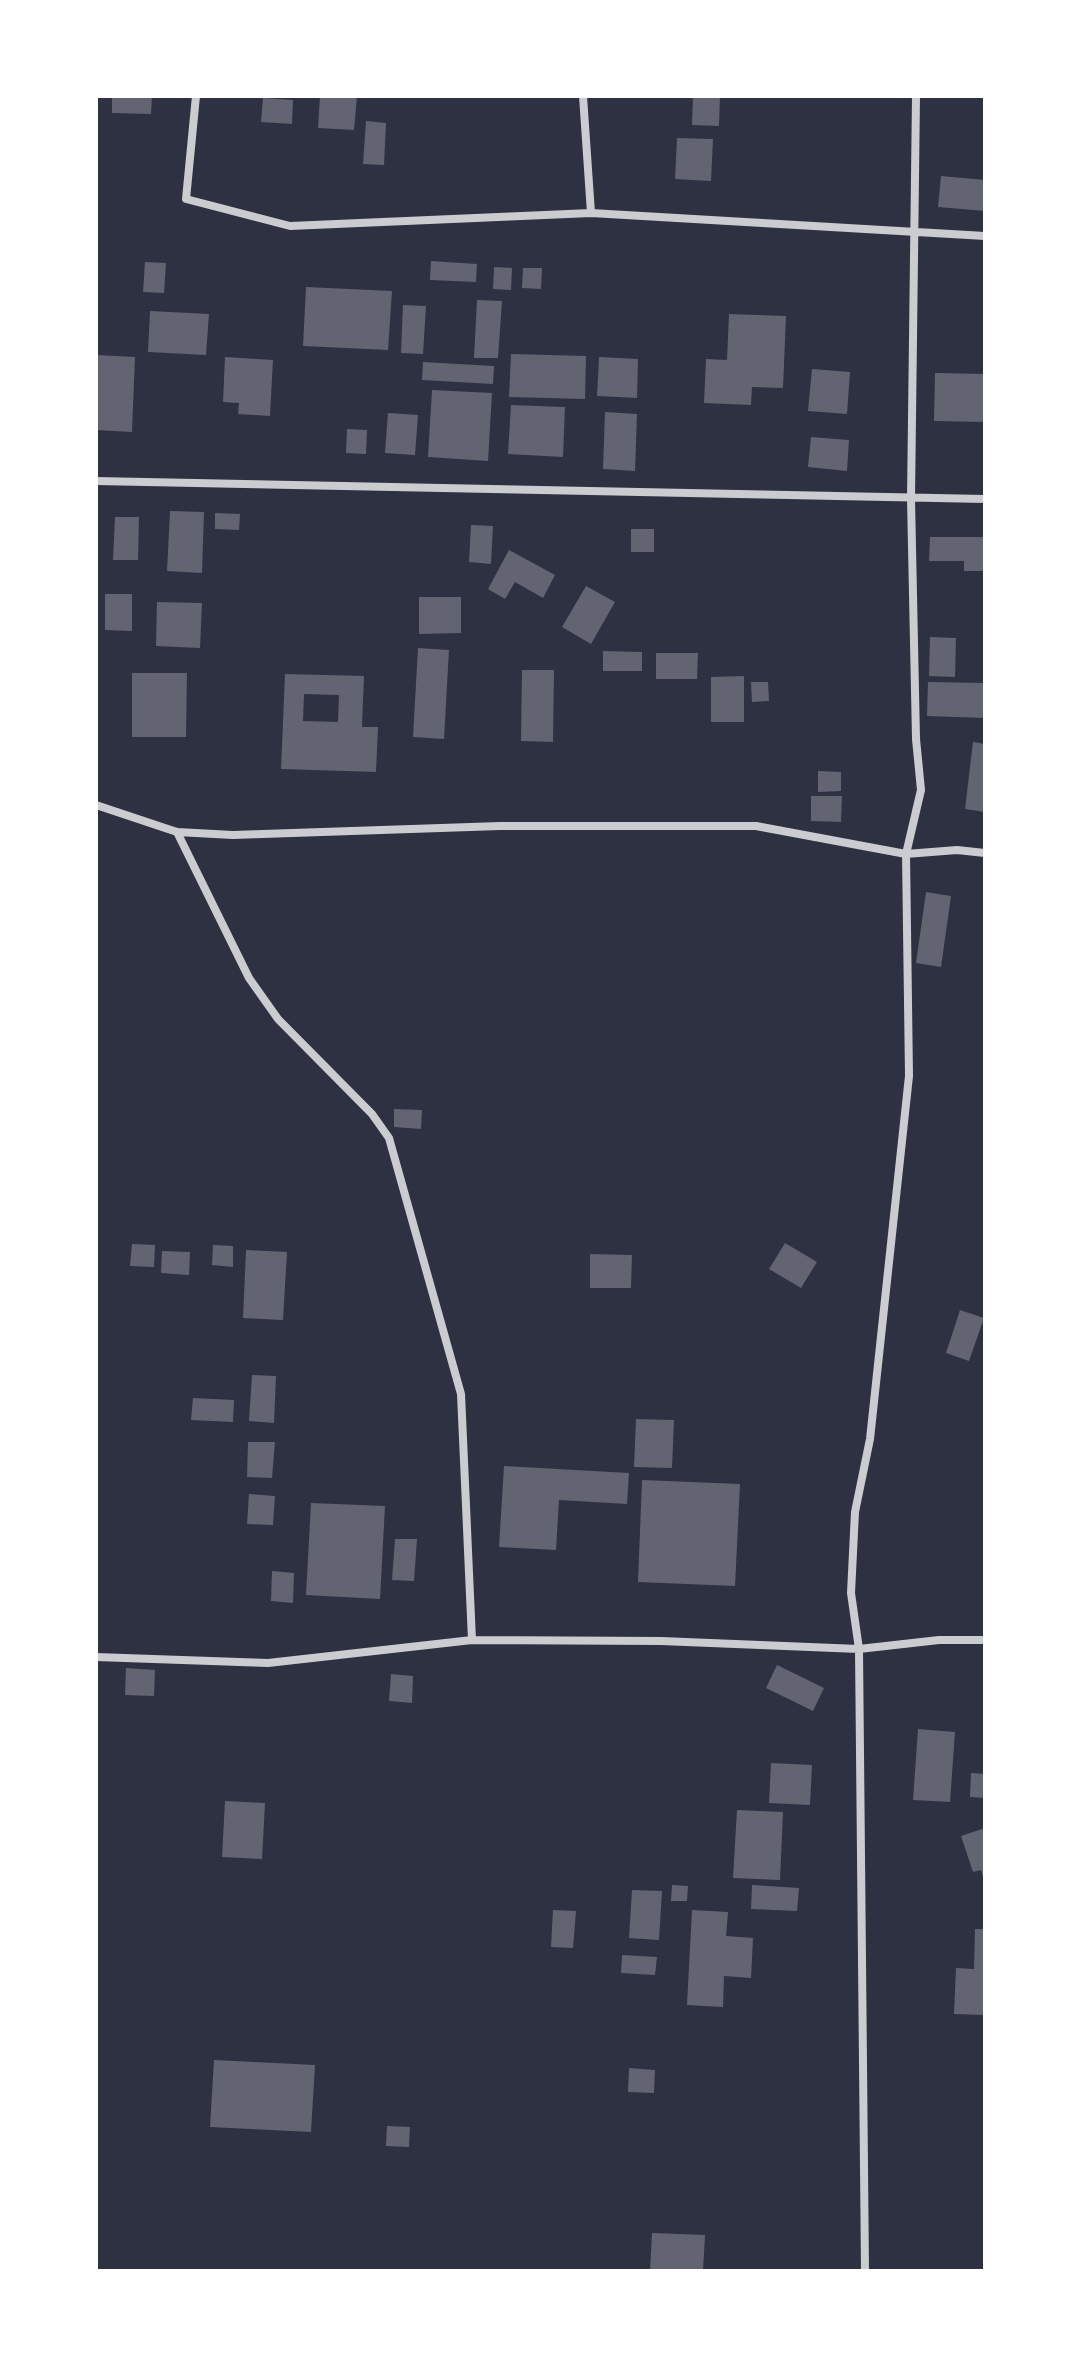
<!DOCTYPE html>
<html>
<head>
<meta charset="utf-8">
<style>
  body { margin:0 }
  #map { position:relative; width:1081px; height:2367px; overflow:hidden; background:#2d3142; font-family:"Alegreya Sans",sans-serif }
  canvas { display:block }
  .frame { position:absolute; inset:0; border:98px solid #fff; pointer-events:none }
</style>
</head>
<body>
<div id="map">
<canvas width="1081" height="2367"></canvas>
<div class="frame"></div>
</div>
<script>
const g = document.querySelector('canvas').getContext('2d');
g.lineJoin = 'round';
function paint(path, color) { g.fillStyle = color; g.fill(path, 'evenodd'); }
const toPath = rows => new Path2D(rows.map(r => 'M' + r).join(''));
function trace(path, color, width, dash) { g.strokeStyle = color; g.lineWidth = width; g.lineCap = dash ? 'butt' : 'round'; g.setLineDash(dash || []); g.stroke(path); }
paint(toPath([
  [112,96,152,96,151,114,112,113],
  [320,96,357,96,354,130,318,128],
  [693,96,720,96,719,126,692,125],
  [263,98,293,100,292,124,261,122],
  [366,121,386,123,384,165,363,164],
  [677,138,713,139,711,181,675,179],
  [941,176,985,180,985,211,938,207],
  [431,261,477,264,476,282,430,280],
  [145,262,166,263,164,293,143,292],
  [494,267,512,268,511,290,493,289],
  [523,268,542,268,541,289,522,288],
  [306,287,392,291,388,350,303,346],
  [477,300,502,301,498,358,474,358],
  [403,305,426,306,423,354,401,353],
  [150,311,209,314,206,355,148,352],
  [729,314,786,316,783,388,752,387,751,405,704,403,706,359,727,360],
  [511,354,586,356,585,399,509,397],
  [96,355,135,357,132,432,96,430],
  [225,357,273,360,270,416,238,414,239,403,223,402],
  [599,357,638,359,637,398,597,396],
  [423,362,494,366,493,384,422,380],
  [812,369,850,372,847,414,808,411],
  [935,373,985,374,985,422,934,421],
  [432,390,492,393,488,461,428,457],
  [511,405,565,407,563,457,508,454],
  [605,412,637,414,635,471,603,469],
  [388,413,418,415,415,455,385,453],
  [347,429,367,430,366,454,346,453],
  [811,437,849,440,847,471,808,467],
  [170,511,204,512,202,573,167,571],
  [215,513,240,514,239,530,215,529],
  [115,517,139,517,138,560,113,560],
  [471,525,493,526,491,564,469,562],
  [631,529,654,529,654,552,631,552],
  [930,537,985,537,985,571,964,571,964,561,929,561],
  [509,550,555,575,543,598,515,582,505,599,488,589],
  [586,586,615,602,591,644,562,627],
  [105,594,132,594,132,631,105,630],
  [419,597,461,597,461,633,419,634],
  [157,602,202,603,200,648,156,646],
  [930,637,956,638,955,677,929,676],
  [418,648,449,650,444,739,413,737],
  [603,651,642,652,642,671,603,671],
  [656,653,698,653,697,679,656,679],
  [522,670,554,670,553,742,521,741],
  [132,673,187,673,186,737,132,737],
  [285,674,364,676,362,727,378,727,376,772,281,769],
  [304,694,339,695,338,722,303,721],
  [744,676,744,722,711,722,711,677],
  [751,682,768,682,769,701,752,702],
  [928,682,985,683,985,718,927,716],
  [973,742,985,744,985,812,965,809],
  [818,771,841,772,841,791,818,792],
  [811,796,842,796,841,822,811,821],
  [926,892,951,896,941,967,916,963],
  [394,1109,422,1110,421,1129,394,1127],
  [785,1243,817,1262,801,1288,769,1269],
  [132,1244,155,1245,154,1267,130,1266],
  [213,1245,233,1246,233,1267,212,1265],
  [246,1250,287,1252,283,1320,243,1318],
  [162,1251,190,1252,189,1275,161,1273],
  [590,1254,632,1255,631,1288,590,1288],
  [960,1310,984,1318,969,1361,946,1353],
  [252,1375,276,1376,274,1423,249,1421],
  [193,1398,234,1400,233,1422,191,1420],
  [636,1419,674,1420,672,1468,634,1467],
  [248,1442,275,1442,272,1478,247,1477],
  [504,1466,629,1473,627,1504,559,1500,556,1550,499,1547],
  [642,1480,740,1484,735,1586,638,1582],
  [249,1494,275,1496,273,1525,247,1524],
  [311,1503,385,1506,380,1599,306,1595],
  [395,1539,417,1539,414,1581,392,1580],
  [272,1571,294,1573,293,1603,271,1601],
  [777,1665,824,1688,813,1711,766,1688],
  [126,1668,155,1670,154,1696,125,1695],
  [391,1674,413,1676,412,1703,389,1701],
  [918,1729,955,1732,950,1802,913,1800],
  [771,1763,812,1765,810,1805,769,1803],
  [971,1773,985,1774,985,1798,970,1797],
  [225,1801,265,1803,262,1859,222,1857],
  [737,1810,783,1812,780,1880,733,1878],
  [985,1828,985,1880,984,1880,981,1870,973,1872,961,1836],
  [672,1885,688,1886,687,1901,671,1901],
  [752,1885,799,1888,797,1911,751,1909],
  [632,1890,662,1891,659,1940,629,1938],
  [553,1910,576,1911,573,1948,551,1947],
  [692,1910,728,1912,726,1936,753,1938,751,1978,724,1976,723,2007,687,2005],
  [975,1929,985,1929,985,2015,954,2014,956,1968,974,1969],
  [622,1955,657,1957,655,1975,621,1973],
  [214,2060,315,2065,311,2132,210,2127],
  [629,2068,655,2070,654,2093,628,2092],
  [387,2126,410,2127,409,2147,386,2146],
  [652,2233,705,2235,703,2271,650,2271]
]), '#626471');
trace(toPath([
  [196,96,186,199,290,226,591,213,985,236],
  [583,96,591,213],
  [916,96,911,499,916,739,921,790,906,854,957,850,985,853],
  [96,481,985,499],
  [96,805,177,832,233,835,500,826,756,826,906,854,909,1076,870,1439,855,1512,851,1593,859,1649,865,2271],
  [177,832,249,978,278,1019,372,1114,389,1138,461,1394,472,1640],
  [96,1657,268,1663,472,1640,661,1641,859,1649,939,1640,985,1640]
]), '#caccd0', 8);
</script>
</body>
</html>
